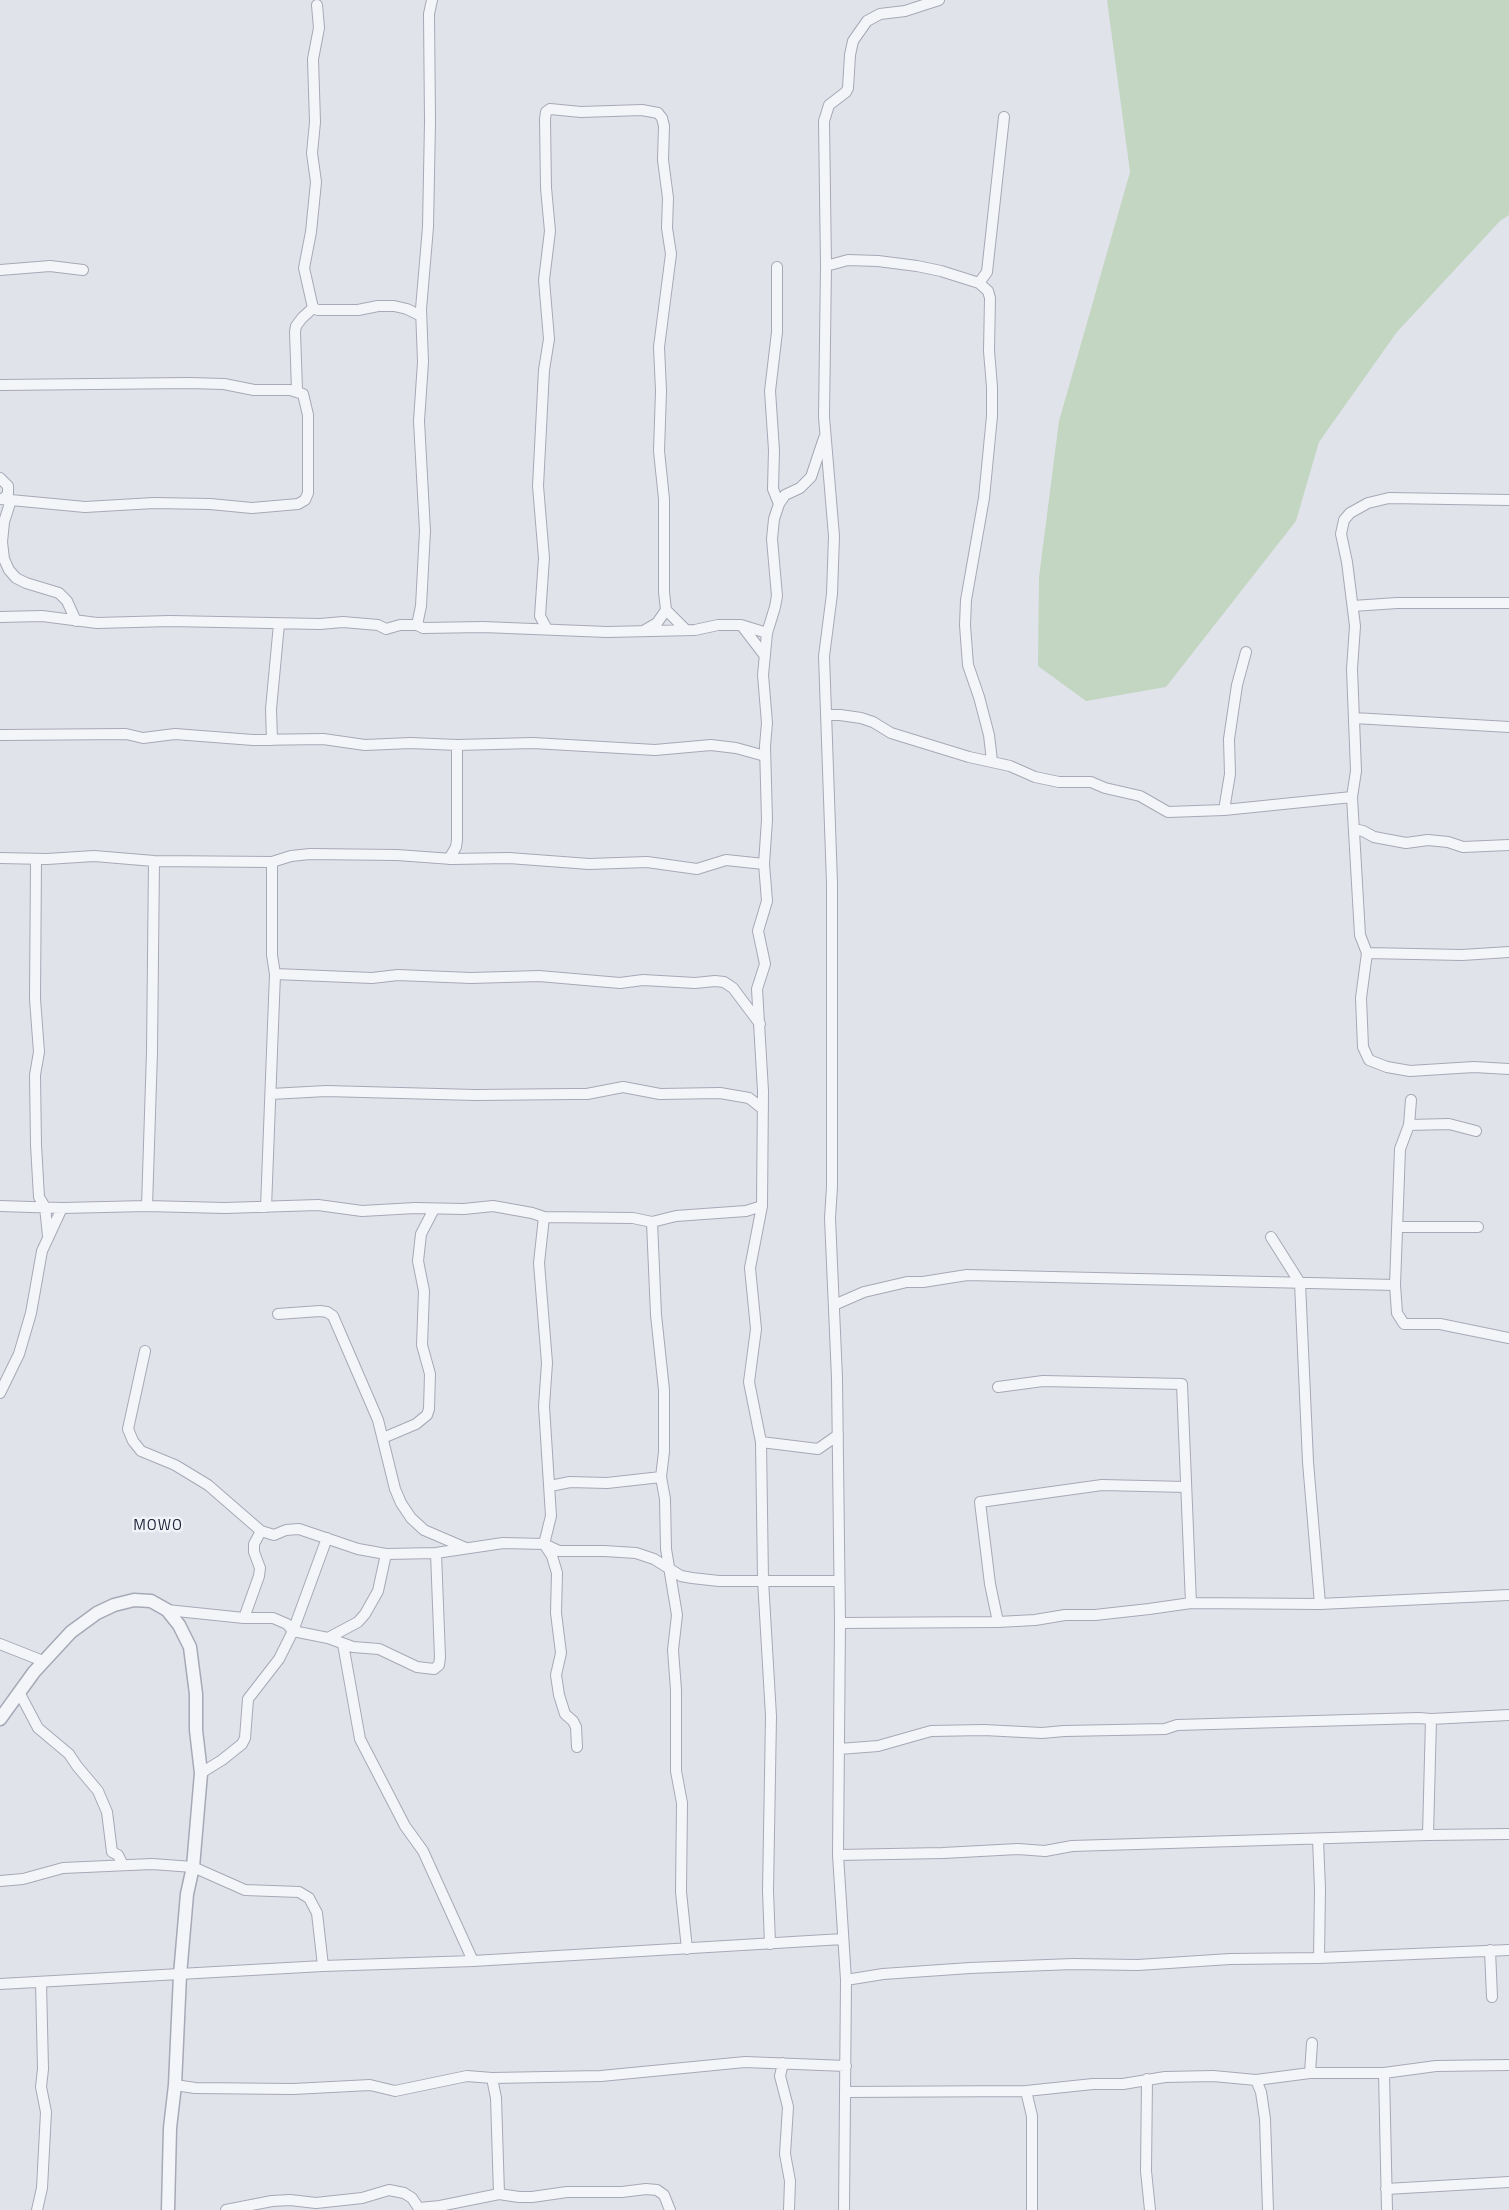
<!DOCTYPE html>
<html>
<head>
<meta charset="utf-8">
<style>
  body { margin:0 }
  canvas { display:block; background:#e1e3eb }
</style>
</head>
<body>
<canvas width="1509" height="2210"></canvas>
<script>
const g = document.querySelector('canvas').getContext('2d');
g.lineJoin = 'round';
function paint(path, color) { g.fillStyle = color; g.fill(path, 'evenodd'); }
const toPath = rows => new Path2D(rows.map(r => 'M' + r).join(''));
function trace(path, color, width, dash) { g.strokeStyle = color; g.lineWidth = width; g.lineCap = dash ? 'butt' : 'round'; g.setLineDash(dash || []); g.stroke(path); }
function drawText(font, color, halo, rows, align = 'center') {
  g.font = font + ' "Titillium Web",sans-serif'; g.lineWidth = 5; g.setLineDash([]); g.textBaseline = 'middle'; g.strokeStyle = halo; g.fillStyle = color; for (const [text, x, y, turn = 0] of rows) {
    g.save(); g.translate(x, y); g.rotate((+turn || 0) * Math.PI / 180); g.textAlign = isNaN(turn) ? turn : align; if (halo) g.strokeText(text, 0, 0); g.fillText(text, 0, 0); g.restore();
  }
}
paint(toPath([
  [1107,0,1509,0,1509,215,1500,221,1397,332,1319,442,1296,521,1166,687,1086,701,1038,666,1039,577,1059,421,1130,172]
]), '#c3d6c1');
const minor = toPath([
  [826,266,848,260,878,261,917,266,941,271,979,283,988,291,990,298,989,351,992,387,992,416,984,498,966,600,965,625,968,665,979,697,989,735,992,761],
  [777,267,777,332,770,391,774,450,773,489,779,504],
  [0,270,50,266,83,270],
  [979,283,987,272,1004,117],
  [313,308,304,268,311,232,316,182,312,153,315,122,313,59,319,28,317,5],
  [313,308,318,310,358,310,378,306,394,306,407,309,421,316],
  [0,385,189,383,224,384,254,390,290,390,303,394,308,415,308,493,305,500,298,504,252,508,210,504,154,503,85,507,0,499],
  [297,390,295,332,296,326,302,318,313,308],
  [0,478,8,486,8,494,3,499],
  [11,500,4,522,2,542,4,559,9,570,16,578,26,583,59,593,67,601,76,621],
  [1509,500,1389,498,1368,503,1350,513,1344,520,1341,534,1347,562,1355,626,1352,669,1356,771,1352,797,1360,935,1367,953,1361,998,1363,1047,1369,1060,1387,1067,1410,1071,1474,1067,1509,1069],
  [1353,606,1397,603,1509,603],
  [0,617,42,616,97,623,170,621,320,624,343,622,378,625,386,629,400,625,417,625,423,628,483,627,607,632,695,630,718,625,741,625,767,633],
  [417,625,421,606,425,531,419,421,423,362,421,309,428,227,430,122,429,14,432,0],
  [742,626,765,656],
  [547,629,540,616,544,558,538,486,544,370,549,339,544,280,550,231,546,188,545,119,546,112,550,109,581,112,642,110,658,113,662,118,664,126,663,160,668,198,667,228,671,254,659,347,661,391,659,451,664,499,664,592,666,610,686,630],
  [645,630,657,623,666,610],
  [827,715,840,715,861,718,873,722,891,733,969,757,1010,766,1035,777,1059,782,1091,782,1105,788,1140,796,1168,812,1224,810,1352,797],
  [1354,718,1509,727],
  [0,735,126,734,143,738,175,734,253,740,323,739,365,745,411,743,457,745,533,743,655,750,711,745,736,748,765,756],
  [272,740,271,709,279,624],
  [1224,810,1230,774,1229,739,1237,685,1246,652],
  [1354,829,1363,831,1374,837,1406,843,1428,840,1448,842,1463,847,1509,845],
  [0,858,47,859,94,856,154,861,272,862,291,856,310,854,397,855,452,859,509,858,589,864,647,862,697,869,726,860,764,864],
  [36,859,35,999,39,1052,35,1075,36,1145,39,1197,45,1207,48,1236],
  [449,859,456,847,457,840,457,745],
  [1367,953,1462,955,1509,952],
  [275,974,372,978,398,975,471,978,539,976,620,983,643,980,695,983,715,981,724,982,733,988,760,1024],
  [271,1094,326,1091,475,1095,574,1094,587,1094,623,1087,660,1094,720,1093,749,1098,763,1109],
  [1411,1100,1409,1125,1400,1149,1395,1285,1397,1313,1404,1324,1440,1324,1509,1338],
  [1409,1125,1449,1124,1476,1131],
  [0,1206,62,1208,147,1206,225,1208,318,1205,362,1211,415,1208,464,1209,493,1206,532,1213,544,1217,633,1218,652,1222,676,1216,746,1211,762,1206],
  [147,1206,152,1052,154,861],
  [266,1207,275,974,272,955,272,862],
  [544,1217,539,1263,547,1363,544,1406,551,1516,544,1544,552,1556,557,1573,556,1613,561,1653,556,1675,559,1695,565,1714,573,1721,576,1727,577,1747],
  [652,1222,656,1315,664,1390,664,1452,661,1477,665,1499,666,1549,677,1615,673,1650,676,1690,676,1771,682,1803,681,1892,687,1949],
  [1397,1227,1478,1227],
  [1271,1237,1300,1283,1308,1462,1320,1604],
  [834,1305,864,1292,907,1282,923,1282,967,1275,1395,1285],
  [278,1314,320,1311,327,1312,333,1316,378,1420,395,1489,401,1503,411,1518,424,1530,466,1548],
  [145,1351,128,1429,133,1441,141,1451,175,1465,208,1485,261,1531,274,1535,286,1530,299,1529,358,1549,386,1554,436,1553,503,1543,544,1544,559,1551,604,1551,636,1553,654,1559,681,1576,692,1578,719,1581,839,1581],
  [998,1387,1043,1381,1182,1384,1191,1603],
  [0,1393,19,1354,31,1313,42,1251,62,1208],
  [383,1438,416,1424,427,1415,429,1409,430,1374,422,1345,424,1291,418,1261,421,1234,434,1209],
  [761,1442,818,1449,838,1435],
  [550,1486,570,1482,607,1483,661,1477],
  [167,1610,244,1618,273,1618,287,1624,293,1631,328,1638,353,1647,379,1649,417,1667,434,1669,439,1665,440,1657,436,1553],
  [244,1618,259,1576,260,1568,254,1552,254,1544,261,1531],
  [998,1622,990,1584,980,1502,1102,1485,1186,1487],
  [840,1623,998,1622,1035,1620,1065,1615,1095,1615,1149,1609,1191,1603,1320,1604,1509,1595],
  [328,1638,358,1622,365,1614,378,1591,386,1554],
  [0,1644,43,1661],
  [343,1644,360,1739,405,1826,423,1851,473,1961],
  [19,1692,38,1728,69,1754,77,1766,98,1791,107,1812,112,1852,118,1855,123,1865],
  [839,1749,878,1746,931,1731,984,1730,1042,1733,1064,1731,1165,1729,1177,1725,1419,1718,1431,1719,1509,1715],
  [201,1773,222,1760,242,1744,245,1738,248,1699,279,1659,293,1631,327,1538],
  [1428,1835,1509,1834],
  [1318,1839,1320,1889,1319,1958],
  [838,1855,943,1853,1018,1849,1045,1851,1072,1846,1428,1835,1431,1719],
  [0,1881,23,1879,63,1868,152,1864,193,1867,245,1890,299,1892,309,1898,317,1913,323,1966],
  [770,1944,768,1891,771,1716,763,1580,761,1442,749,1382,756,1329,750,1268,762,1206,763,1091,757,989,765,964,758,931,767,901,764,864,767,820,765,746,767,723,763,675,767,633,775,607,777,596,772,539,774,519,779,504,785,495,800,488,811,477,824,438],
  [1490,1950,1492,1997],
  [846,1980,883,1974,970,1968,1073,1964,1138,1965,1230,1959,1319,1958,1509,1950],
  [0,1984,323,1966,473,1961,843,1939],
  [783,2063,780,2076,788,2107,785,2154,790,2181,789,2210],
  [1310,2073,1312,2043],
  [1384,2073,1387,2210],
  [492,2078,496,2098,499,2194],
  [1147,2079,1146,2171,1150,2210],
  [1256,2080,1261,2092,1265,2119,1268,2210],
  [175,2085,195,2088,293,2089,370,2085,395,2091,467,2076,492,2078,601,2076,745,2062,846,2066],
  [1026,2091,1032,2116,1032,2210],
  [845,2092,1026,2091,1093,2084,1123,2084,1165,2077,1213,2076,1256,2080,1310,2073,1384,2073,1436,2066,1509,2065],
  [1386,2189,1509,2182],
  [419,2208,440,2206,499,2194,519,2197,532,2197,567,2192,622,2192,646,2189,657,2190,664,2195,670,2210],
  [37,2210,42,2188,46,2112,41,2087,43,2069,41,1982],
  [226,2210,272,2201,290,2200,316,2203,362,2198,389,2190,404,2193,412,2198,420,2210],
  [844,2210,846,1980,838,1855,840,1623,837,1378,830,1218,832,1187,832,883,824,656,832,594,834,536,824,417,826,266,824,121,829,105,846,92,848,88,850,55,853,41,867,21,880,14,905,11,939,0]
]);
const tertiary = toPath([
  [0,1719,34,1672,71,1632,97,1613,114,1605,134,1600,151,1601,167,1610,179,1625,190,1647,196,1694,196,1730,201,1773,193,1867,187,1894,180,1975,175,2085,170,2128,168,2210]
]);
trace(minor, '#a6a9b6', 12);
trace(tertiary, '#a6a9b6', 15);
trace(minor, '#f4f5f9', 10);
trace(tertiary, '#f4f5f9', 12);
g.letterSpacing = '1px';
drawText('15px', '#1a1f35', '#f1f3f8', [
  ["MOWO",158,1526]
]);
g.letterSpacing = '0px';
</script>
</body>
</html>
